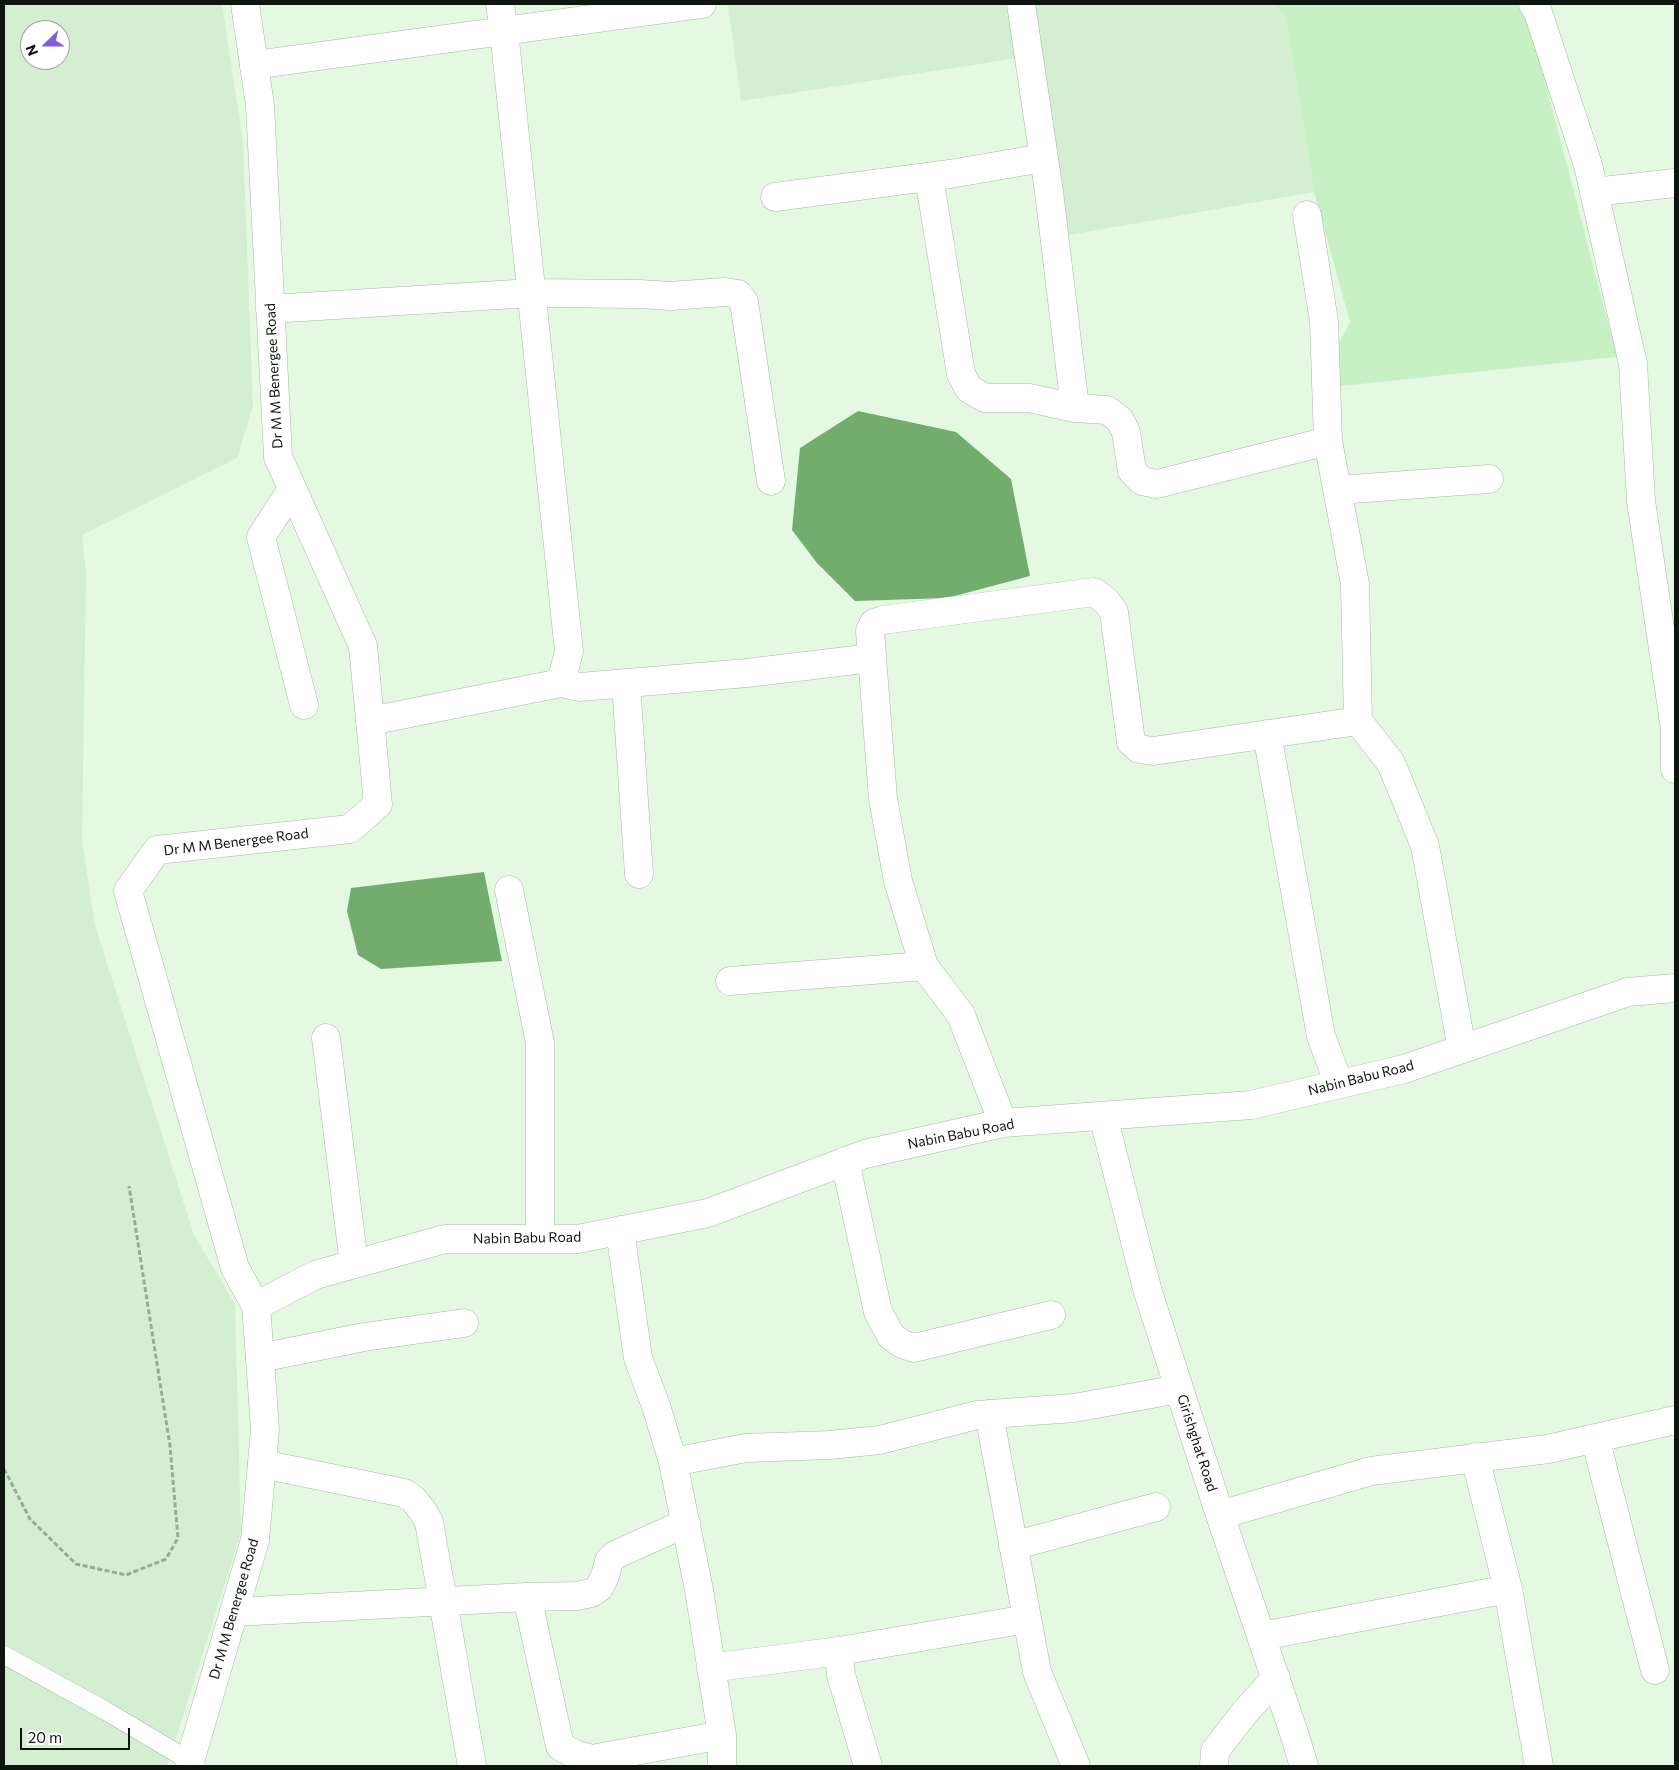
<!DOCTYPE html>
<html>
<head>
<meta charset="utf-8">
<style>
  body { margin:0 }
  #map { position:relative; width:1679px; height:1770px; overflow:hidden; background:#e4f8e2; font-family:Commissioner,sans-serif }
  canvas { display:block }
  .frame { position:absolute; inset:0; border:5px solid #0e150e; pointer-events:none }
  .north { position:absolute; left:20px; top:20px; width:50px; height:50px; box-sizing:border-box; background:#fff; border:1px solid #9fa19f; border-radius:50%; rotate:248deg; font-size:14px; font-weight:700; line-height:20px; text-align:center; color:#0e150e }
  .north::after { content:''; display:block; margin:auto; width:18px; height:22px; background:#815ed9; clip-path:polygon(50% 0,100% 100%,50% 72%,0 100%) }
  .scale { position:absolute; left:20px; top:1728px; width:110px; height:22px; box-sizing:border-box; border:2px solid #0e150e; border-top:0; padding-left:6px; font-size:15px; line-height:18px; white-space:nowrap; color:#0e150e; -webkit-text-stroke:4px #fff; paint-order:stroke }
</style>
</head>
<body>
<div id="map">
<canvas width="1679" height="1770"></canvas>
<div class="frame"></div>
<div class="north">N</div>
<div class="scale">20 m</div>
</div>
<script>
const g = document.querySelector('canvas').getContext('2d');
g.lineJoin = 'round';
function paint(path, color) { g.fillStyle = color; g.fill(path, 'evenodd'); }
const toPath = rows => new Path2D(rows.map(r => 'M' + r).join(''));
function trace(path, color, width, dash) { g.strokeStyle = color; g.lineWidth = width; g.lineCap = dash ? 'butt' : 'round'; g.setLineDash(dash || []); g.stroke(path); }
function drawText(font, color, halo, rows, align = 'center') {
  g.font = font + ' Commissioner,sans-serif'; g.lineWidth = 4; g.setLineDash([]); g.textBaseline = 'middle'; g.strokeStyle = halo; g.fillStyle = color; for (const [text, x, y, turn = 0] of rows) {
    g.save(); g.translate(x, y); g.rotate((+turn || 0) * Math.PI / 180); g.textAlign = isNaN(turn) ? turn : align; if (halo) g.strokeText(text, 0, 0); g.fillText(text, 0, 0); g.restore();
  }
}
paint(toPath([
  [4,4,222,4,243,142,253,405,237,458,82,535,86,573,82,840,95,926,194,1235,235,1304,241,1533,167,1766,4,1766],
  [30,30,60,30,60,60,30,60],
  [728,4,1274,4,1286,18,1314,192,1069,235,1037,55,741,101]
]), '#d4eed2');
paint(toPath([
  [1274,4,1517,4,1532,31,1617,357,1332,387,1328,364,1350,322,1314,192,1286,18]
]), '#c8f0c5');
paint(toPath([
  [858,411,956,432,1011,479,1030,576,947,598,855,601,817,563,792,530,800,448],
  [484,872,502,961,381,969,358,955,347,911,351,888]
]), '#72ad6e');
const lane = toPath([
  [4,1655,106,1711,190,1761]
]);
const street = toPath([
  [1021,4,1049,192,1075,408],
  [1533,4,1538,12,1588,165,1633,364,1641,501,1675,729,1675,769],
  [254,65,702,4],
  [929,177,961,374,969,389,985,398,1029,398,1075,408,1107,410,1120,420,1126,432,1132,471,1142,481,1157,484,1328,441],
  [1594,192,1675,183],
  [775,197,950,174,1043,158],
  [1307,215,1324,321,1328,441,1355,584,1358,721,1391,763,1425,846,1462,1049],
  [270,309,532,293,640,294,670,296,725,292,738,294,744,302,771,481],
  [292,489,261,537,304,705],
  [1338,490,1489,479],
  [561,683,580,687,747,673,872,658],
  [626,684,639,874],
  [370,721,561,683,569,651,504,31,500,4],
  [1267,734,1321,1036,1339,1084],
  [509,890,540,1043,540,1239],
  [730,981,924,966],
  [326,1038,354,1264],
  [1103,1116,1148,1292,1220,1515,1295,1736,1304,1766],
  [1003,1123,961,1015,924,966,898,881,883,799,870,631,874,623,883,620,1094,592,1106,601,1114,612,1131,742,1139,749,1153,751,1358,721],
  [845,1161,878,1312,891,1336,902,1344,914,1348,1051,1315],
  [620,1230,638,1358,656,1406,673,1462,699,1590,722,1735,722,1766],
  [256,1306,315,1275,445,1239,578,1239,708,1213,865,1154,1003,1123,1251,1105,1404,1069,1628,992,1675,988],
  [260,1358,364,1337,464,1323],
  [989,1414,1037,1672,1076,1766],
  [1595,1438,1655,1670],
  [1475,1457,1508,1589,1539,1766],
  [673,1462,746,1448,829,1445,880,1440,977,1415,1074,1408,1179,1389],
  [262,1464,404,1493,413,1499,422,1510,429,1522,472,1766],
  [1220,1515,1371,1471,1548,1449,1675,1420],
  [1013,1546,1156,1507],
  [527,1597,560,1746,574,1754,592,1759,722,1735],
  [234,1612,527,1597,577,1596,591,1593,599,1588,605,1576,609,1561,615,1555,686,1523],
  [1262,1636,1508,1589],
  [839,1651,841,1675,868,1766],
  [711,1668,839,1651,1027,1619],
  [1214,1766,1215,1751,1245,1712,1276,1678]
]);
const secondary = toPath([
  [191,1766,190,1761,255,1540,265,1430,260,1358,256,1306,235,1268,128,891,157,850,350,829,378,804,363,646,278,457,260,105,245,4]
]);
trace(lane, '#a7baa5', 19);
trace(street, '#a7baa5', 29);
trace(secondary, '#a7baa5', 29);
trace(toPath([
  [4,1469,30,1519,76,1564,126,1575,166,1559,178,1538,170,1446,129,1186]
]), '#9aaa99', 3, [5, 2.5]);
trace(lane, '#fff', 18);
trace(street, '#fff', 28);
trace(secondary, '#fff', 28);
drawText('14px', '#0e150e', '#fff', [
  ["Dr M M Benergee Road",274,376,-93],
  ["Dr M M Benergee Road",236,842,-7],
  ["Nabin Babu Road",1361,1078,-14],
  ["Nabin Babu Road",961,1134,-11],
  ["Nabin Babu Road",527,1238,-1],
  ["Girishghat Road",1197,1443,72],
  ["Dr M M Benergee Road",234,1609,-74]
]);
</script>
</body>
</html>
